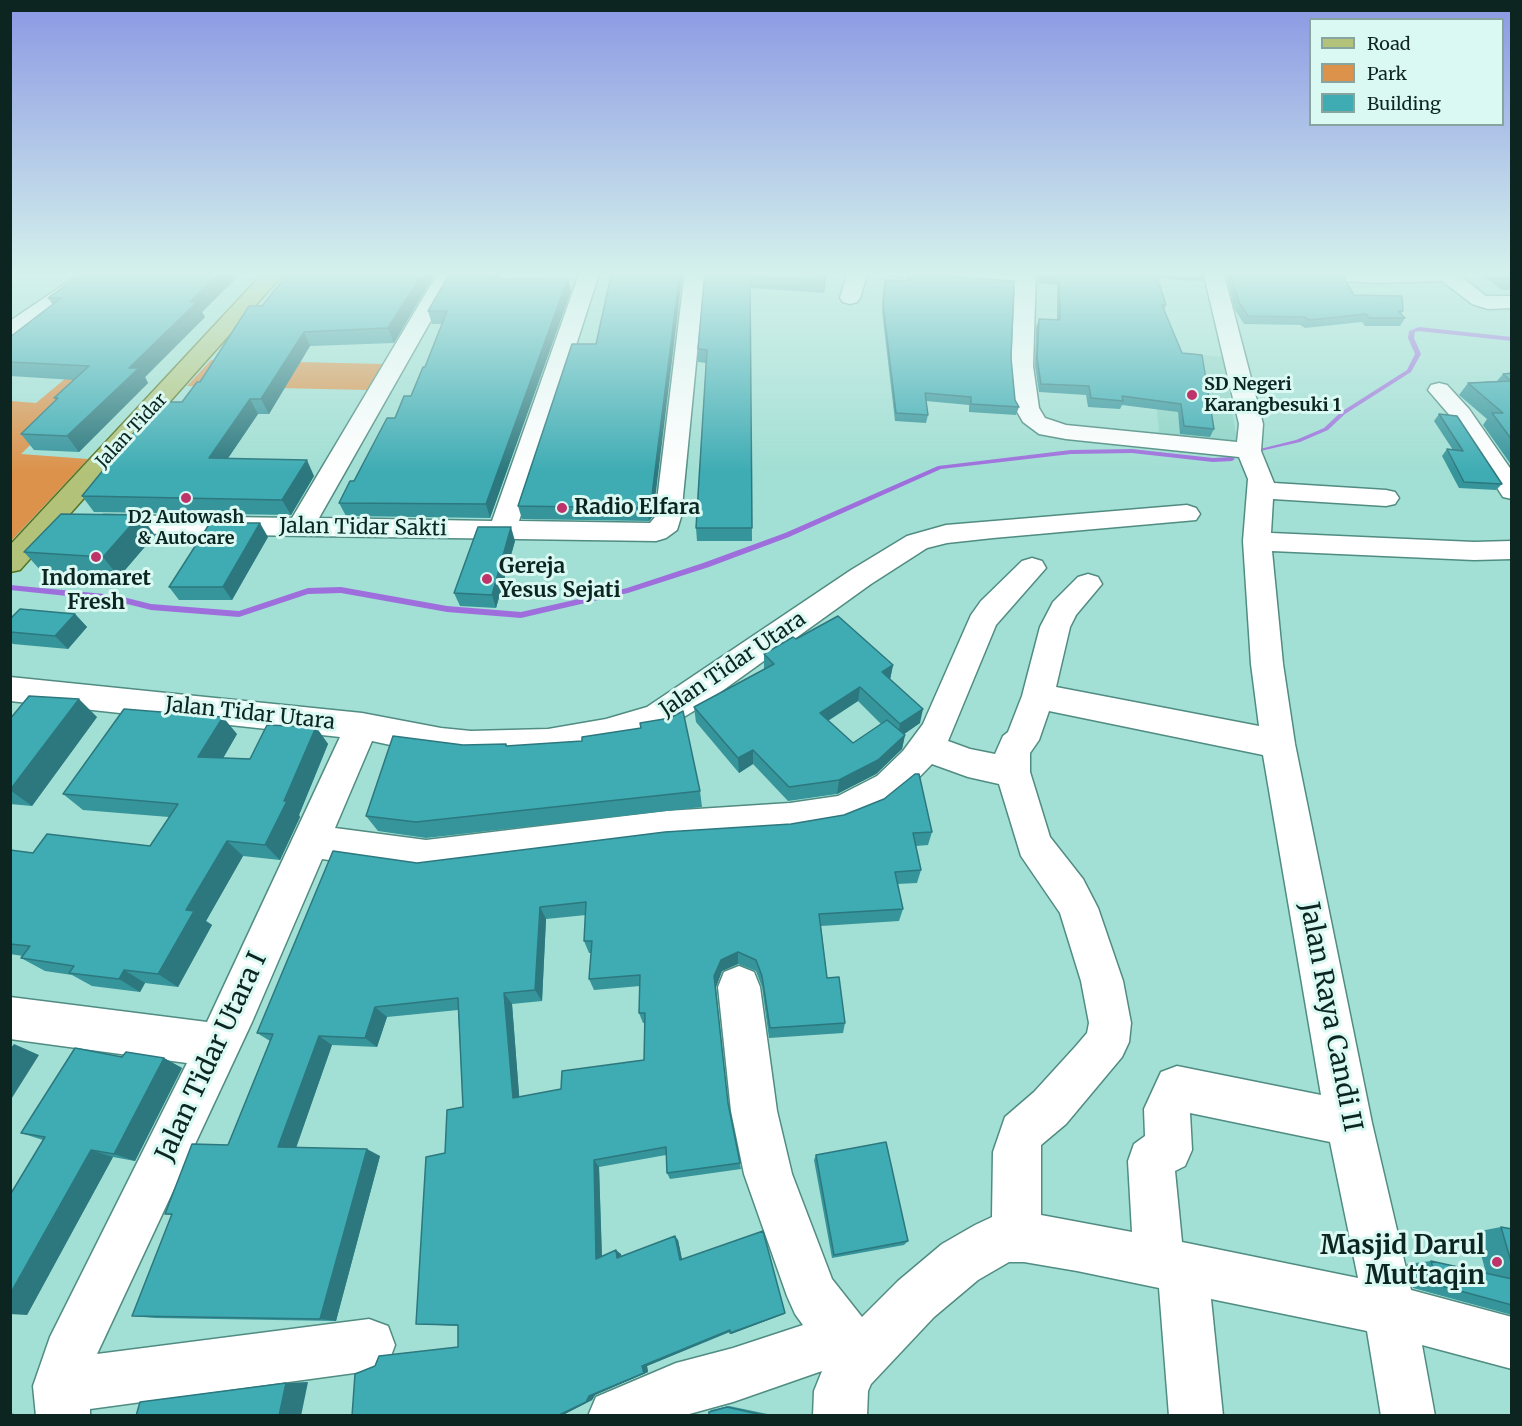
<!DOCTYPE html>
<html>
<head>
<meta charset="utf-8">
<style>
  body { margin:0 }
  #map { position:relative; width:1522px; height:1426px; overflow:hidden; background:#a2dfd4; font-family:Merriweather,serif }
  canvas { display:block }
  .frame { position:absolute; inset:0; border:12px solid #0c2521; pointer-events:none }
  .legend { position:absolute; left:1309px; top:18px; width:195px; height:108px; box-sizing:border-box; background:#dbf9f3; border:2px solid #88a49f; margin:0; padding:8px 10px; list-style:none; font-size:18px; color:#0c2521 }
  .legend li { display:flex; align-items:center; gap:12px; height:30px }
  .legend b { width:30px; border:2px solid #88a49f }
</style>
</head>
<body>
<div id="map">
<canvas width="1522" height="1426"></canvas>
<div class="frame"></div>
<ul class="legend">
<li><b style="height:8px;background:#b2c379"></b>Road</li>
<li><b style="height:16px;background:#dc924b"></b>Park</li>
<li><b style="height:16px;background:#3facb4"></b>Building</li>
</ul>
</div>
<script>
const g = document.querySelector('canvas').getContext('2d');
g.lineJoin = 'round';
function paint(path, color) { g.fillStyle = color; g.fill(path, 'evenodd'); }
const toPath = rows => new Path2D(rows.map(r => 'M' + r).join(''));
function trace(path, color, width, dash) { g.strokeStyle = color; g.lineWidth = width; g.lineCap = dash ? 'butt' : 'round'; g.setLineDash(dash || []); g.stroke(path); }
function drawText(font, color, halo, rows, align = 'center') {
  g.font = font + ' Merriweather,serif'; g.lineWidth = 6; g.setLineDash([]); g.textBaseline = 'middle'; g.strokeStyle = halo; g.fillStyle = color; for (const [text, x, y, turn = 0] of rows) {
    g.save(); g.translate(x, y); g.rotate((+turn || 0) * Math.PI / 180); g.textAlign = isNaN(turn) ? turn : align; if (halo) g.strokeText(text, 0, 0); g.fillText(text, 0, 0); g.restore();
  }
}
paint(toPath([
  [1151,350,1223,357,1237,440,1225,443,1159,433]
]), '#8dd3c6');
paint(toPath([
  [211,360,383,364,367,390,187,386],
  [66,378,98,379,21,454,88,459,11,541,11,401,36,403]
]), '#dc924b');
paint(toPath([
  [1419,327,1512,337,1512,341,1419,331,1415,332,1414,338,1421,354,1411,372,1345,414,1328,430,1300,442,1256,452,1256,450,1296,440,1324,428,1341,412,1407,370,1415,354,1408,338,1409,331,1419,327],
  [1132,449,1213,458,1232,457,1235,459,1232,461,1213,462,1132,453,1071,454,941,469,789,537,709,567,628,593,521,618,447,612,341,593,308,594,239,617,151,610,115,601,10,590,10,585,115,595,151,604,239,611,308,588,341,587,447,606,521,612,627,588,703,563,785,533,938,466,1071,450,1132,449]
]), '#9e6fdc');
const minor = toPath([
  [84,271,107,271,17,335,10,337,10,321,84,271],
  [439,271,459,271,319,518,492,521,580,271,600,271,519,521,650,523,655,517,685,271,705,271,681,517,677,530,666,538,656,541,104,533,94,530,90,524,94,518,104,515,292,518,439,271],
  [848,271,868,271,860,298,857,302,850,304,843,302,840,298,848,271],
  [890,271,966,271,1016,275,1016,271,1036,271,1033,366,1039,408,1045,418,1066,425,1237,442,1239,424,1203,271,1223,271,1263,424,1261,451,1274,483,1386,490,1395,492,1399,498,1395,504,1386,506,1273,499,1271,533,1474,542,1512,541,1512,559,1474,560,1272,551,1283,664,1295,744,1372,1123,1411,1290,1512,1317,1512,1369,1422,1345,1435,1416,1381,1416,1367,1331,1211,1299,1223,1416,1169,1416,1159,1288,1077,1271,1024,1262,1009,1262,978,1280,934,1317,871,1384,868,1391,867,1416,813,1416,814,1391,822,1371,733,1402,682,1416,588,1416,596,1397,676,1363,733,1348,803,1325,795,1314,787,1296,744,1174,731,1111,718,987,724,972,739,966,754,972,760,987,777,1111,792,1174,832,1279,862,1317,898,1281,942,1244,975,1225,992,1217,993,1152,1005,1117,1034,1092,1075,1047,1087,1033,1089,1023,1081,981,1060,913,1021,856,999,784,968,777,932,764,901,796,880,811,841,827,790,835,667,843,426,874,322,859,252,1022,97,1354,369,1319,388,1326,395,1345,388,1364,369,1371,90,1409,90,1416,36,1416,33,1386,50,1337,187,1063,10,1039,10,997,207,1022,340,737,10,701,10,677,362,713,441,728,471,731,548,729,606,719,647,707,851,570,907,536,946,525,1187,505,1196,508,1200,514,1196,520,993,538,947,543,927,548,871,584,697,709,669,726,606,745,548,757,471,759,441,756,372,741,335,828,426,840,667,811,790,803,838,796,877,776,903,751,923,724,971,615,981,601,1022,561,1032,558,1042,561,1046,568,996,625,948,741,970,749,995,754,1003,736,1008,732,1022,696,1040,627,1053,602,1078,577,1088,574,1098,577,1102,584,1076,615,1070,627,1056,687,1259,726,1251,664,1243,541,1248,479,1239,457,1066,439,1039,434,1023,422,1015,408,1011,366,1015,287,900,277,893,275,890,271],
  [1049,711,1263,755,1321,1095,1177,1066,1161,1072,1144,1109,1145,1136,1134,1144,1128,1161,1132,1232,1041,1215,1041,1145,1066,1124,1122,1057,1129,1042,1131,1023,1123,981,1098,908,1083,879,1050,837,1030,772,1030,753,1039,740,1049,711],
  [1190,1113,1330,1142,1358,1278,1182,1242,1175,1171,1185,1166,1192,1150,1190,1113],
  [1262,271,1454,271,1486,296,1512,296,1512,308,1488,309,1472,304,1442,281,1376,283,1272,277,1265,275,1262,271],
  [1439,383,1447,385,1469,409,1512,471,1512,499,1503,497,1452,418,1428,390,1431,385,1439,383]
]);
const major = toPath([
  [265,271,286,271,20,570,10,572,10,545,265,271]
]);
trace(minor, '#508c82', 3);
trace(major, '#577220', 3);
paint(minor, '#fff');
paint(major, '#b2c379');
paint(toPath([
  [85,271,243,271,202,312,205,317,145,377,148,383,79,452,34,450,21,434,56,400,54,398,74,380,10,376,10,337,53,305,48,298],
  [290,271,433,271,434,275,394,343,310,346,269,414,258,414,228,458,314,476,291,515,94,512,82,496,182,402,262,306],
  [451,271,503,271,500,279,571,291,490,518,346,516,339,503,354,481,395,418,411,396,425,367,442,324,432,324,428,311],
  [705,271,827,271,824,293,750,288,752,541,697,541,696,528,706,363,698,362,698,349],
  [993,271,1015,271,1014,273],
  [1038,271,1206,271,1206,274,1203,282,1157,278,1166,305,1164,310,1214,429,1210,437,1180,434,1178,412,1122,405,1120,409,1088,407,1086,395,1039,392,1035,366,1036,327,1039,319,1057,320,1057,285,1038,283],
  [1225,271,1287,271,1354,295,1403,311,1401,314,1405,318,1400,326,1365,326,1362,322,1305,328,1300,325,1244,324,1235,310],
  [1477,271,1512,271,1512,290,1502,290],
  [885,280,1011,358,1015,400,1019,407,1016,415,969,412,969,405,926,401,928,415,926,423,895,421,882,311],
  [572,344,653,516,649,521,522,519,518,506],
  [1512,373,1512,466,1483,425,1487,419,1459,395,1468,383,1497,381,1503,374],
  [1439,414,1502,484,1496,490,1459,488,1442,456,1447,449,1453,450,1434,421],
  [155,535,119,577,42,572,24,552],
  [268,537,232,600,179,600,169,587],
  [515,541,496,608,460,606,454,593],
  [75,614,87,627,68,649,13,644,10,641,10,619],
  [796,639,893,665,890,679,920,723,904,734,905,735,902,749,876,774,837,794,788,801,753,764,739,773,696,722,694,707,764,670,764,654],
  [858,701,881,724,853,743,828,721],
  [97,717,32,806,10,804,10,719],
  [316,727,328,744,299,815,300,817,280,860,243,856,206,921,212,925,178,987,145,983,140,992,92,986,72,975,45,971,21,958,23,956,10,954,10,850,33,853,150,846,169,817,83,810,63,794,237,734,223,758,250,759],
  [463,745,507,746,700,791,702,807,426,838,378,831,366,816],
  [932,832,928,845,916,846,921,870,917,883,897,884,903,909,899,921,821,926,827,978,845,1023,843,1033,769,1038,762,987,756,971,738,964,722,971,716,987,728,1105,741,1169,670,1179,667,1173,666,1155,599,1167,602,1256,621,1254,621,1256,678,1240,682,1260,785,1313,784,1314,731,1334,730,1332,647,1366,648,1372,595,1395,592,1400,561,1416,352,1416,458,1347,458,1326,416,1324,445,1153,463,1107,458,1010,387,1017,377,1047,332,1045,296,1147,380,1156,336,1321,155,1318,132,1316,172,1215,165,1214,228,1145,270,1041,257,1033,417,863],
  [586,915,584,941,589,953,591,953,589,979,594,990,640,986,639,1013,643,1023,645,1023,644,1060,561,1089,519,1097,512,1004,542,1001,546,919],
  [122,1057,164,1058,182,1068,135,1161,113,1157,27,1315,43,1140,21,1133],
  [816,1155,908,1241,904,1245,832,1258,814,1160],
  [1501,1227,1512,1229,1512,1315,1413,1288,1407,1264,1431,1261,1486,1273,1475,1232],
  [729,1406,777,1416,709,1416,709,1412,711,1410],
  [10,1413,23,1416,10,1416]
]), '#36949b');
paint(toPath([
  [221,271,243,271,202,312,205,317,145,377,148,383,79,452,67,436,129,368,190,302],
  [424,271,433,271,434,275,394,343,388,328],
  [495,271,503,271,494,292,491,279],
  [680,271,683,271,653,516,649,521,647,508],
  [826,271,827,271,824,293,824,281],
  [568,278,571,291,490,518,486,504],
  [304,332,310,346,269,414,261,399],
  [250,399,258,414,218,473,209,458],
  [307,460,314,476,291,515,282,500],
  [140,515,155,535,119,577,103,557],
  [260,523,268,537,232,600,223,587],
  [511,527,515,541,496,608,492,595],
  [75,614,87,627,68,649,55,636],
  [893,665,890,680,882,672],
  [860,687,858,701,818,727,820,713],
  [79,699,97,717,32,806,10,790],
  [923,709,920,723,897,739,900,724],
  [223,717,237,734,214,774,198,757],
  [316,727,328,744,299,815,300,817,280,860,265,845],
  [905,735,902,749,876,774,837,794,839,780],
  [753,750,753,764,739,773,738,758],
  [227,841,243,856,206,921,212,925,178,987,158,974,186,910],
  [540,907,546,919,542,1001,535,990],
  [738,952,738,964,722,971,716,987,714,976,721,960],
  [124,970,145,983,140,992,119,979],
  [504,993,512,1004,520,1106,513,1098],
  [375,1007,387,1017,377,1047,365,1038],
  [319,1036,332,1045,294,1154,278,1147],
  [14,1044,39,1055,10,1101,10,1049],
  [164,1058,182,1068,135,1161,114,1154],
  [367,1149,380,1156,336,1321,320,1319],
  [91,1150,113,1157,27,1315,10,1314,10,1294],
  [594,1160,599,1167,602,1262,596,1259],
  [675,1236,678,1240,683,1264,680,1260],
  [616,1250,621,1254,622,1261,617,1258],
  [785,1313,784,1314,731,1334,730,1333],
  [730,1330,731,1331,647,1366,648,1372,595,1395,592,1400,561,1416,557,1416,589,1396,642,1366],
  [308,1382,301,1416,279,1416,286,1383]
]), '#2c787e');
const building = toPath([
  [85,271,221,271,190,302,197,302,129,368,139,368,67,436,21,434,58,398,54,398,89,366,10,362,10,337,61,298,48,298,85,271],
  [290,271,424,271,388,328,304,332,261,399,250,399,209,458,307,460,282,500,82,496,159,402,182,402,197,382,200,382,249,306,262,306,290,271],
  [451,271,495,271,491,279,568,278,486,504,339,503,350,481,354,481,387,418,395,418,404,396,411,396,423,367,425,367,447,311,428,311,451,271],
  [612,271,680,271,651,503,647,508,518,506,572,344,596,344,612,271],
  [705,271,826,271,824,281,750,276,752,528,696,528,707,350,698,349,705,271],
  [1040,271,1155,271,1166,305,1162,305,1182,353,1202,355,1214,429,1184,426,1181,404,1122,396,1123,401,1091,398,1089,386,1041,384,1037,358,1039,319,1060,320,1059,277,1040,275,1040,271],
  [1173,271,1206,271,1206,274,1173,271],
  [1230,271,1287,271,1342,275,1354,295,1402,296,1403,311,1398,311,1405,318,1369,318,1366,314,1309,320,1304,317,1248,316,1239,302,1230,271],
  [1496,271,1512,271,1512,280,1508,280,1496,271],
  [910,273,1014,281,1011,358,1015,400,1019,407,971,404,971,397,925,393,928,415,896,413,883,304,885,280,907,281,910,273],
  [1512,373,1512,440,1492,413,1503,413,1468,383,1511,381,1503,374,1512,373],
  [1439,414,1457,416,1502,484,1464,482,1447,449,1463,451,1439,414],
  [61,514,140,515,103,557,24,552,61,514],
  [210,523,260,523,223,587,169,587,210,523],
  [478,527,511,527,492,595,454,593,478,527],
  [20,609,75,614,55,636,10,632,10,619,20,609],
  [838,616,893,665,882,672,923,709,900,724,860,687,820,713,853,743,887,720,905,735,878,760,839,780,789,787,753,750,738,758,694,707,774,664,764,654,793,637,796,639,838,616],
  [29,696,79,699,10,790,10,719,29,696],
  [124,709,223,717,198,757,250,759,267,725,316,727,284,801,287,801,265,845,227,841,186,910,194,911,158,974,124,970,119,979,69,973,74,966,21,958,30,946,10,944,10,850,33,853,47,834,150,846,178,804,63,794,124,709],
  [683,711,700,791,416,822,366,816,393,736,463,745,506,744,506,746,582,741,582,737,641,728,640,723,670,718,683,711],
  [915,774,919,774,932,832,913,833,921,870,895,872,903,909,819,914,827,978,839,977,845,1023,770,1028,762,976,756,960,738,952,721,960,714,976,728,1103,740,1163,667,1173,666,1147,594,1160,596,1259,616,1250,617,1258,675,1236,680,1260,763,1231,785,1313,730,1333,730,1330,642,1366,644,1373,589,1396,586,1402,557,1416,352,1416,355,1374,375,1366,379,1356,458,1347,458,1325,416,1324,426,1157,445,1153,447,1110,463,1107,458,998,375,1007,365,1038,319,1036,278,1147,367,1149,320,1319,132,1316,172,1214,165,1214,192,1144,228,1145,273,1034,257,1033,333,851,417,863,665,832,791,824,844,815,884,799,915,774],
  [586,902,584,941,592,941,589,979,640,975,639,1013,645,1013,644,1060,562,1071,561,1089,513,1098,504,993,535,990,540,907,586,902],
  [75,1048,122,1057,126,1052,164,1058,114,1154,91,1150,10,1294,10,1195,45,1137,21,1133,75,1048],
  [886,1142,908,1241,834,1255,816,1155,886,1142],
  [1501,1227,1512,1229,1512,1265,1501,1227],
  [1431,1261,1512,1279,1512,1305,1438,1285,1431,1261],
  [286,1383,279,1416,136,1416,140,1402,286,1383],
  [727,1407,767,1416,709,1416,709,1412,727,1407]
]);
paint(building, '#3facb4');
trace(building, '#2c787e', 1.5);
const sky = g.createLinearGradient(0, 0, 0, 471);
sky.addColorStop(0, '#8a98e3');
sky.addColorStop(0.58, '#d5f1ec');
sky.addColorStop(1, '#d5f1ec00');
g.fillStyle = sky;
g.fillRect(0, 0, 1522, 471);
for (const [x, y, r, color] of [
  [1192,395,6,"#be3369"],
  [186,498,6,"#be3369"],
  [562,508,6,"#be3369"],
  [96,557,6,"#be3369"],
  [487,579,6,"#be3369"],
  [1497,1262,6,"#be3369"]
]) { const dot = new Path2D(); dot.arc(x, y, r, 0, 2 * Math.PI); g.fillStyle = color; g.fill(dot); trace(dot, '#dbf9f3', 2); }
drawText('bold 18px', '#0c2521', '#dbf9f3', [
  ["SD Negeri",1204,385],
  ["Karangbesuki 1",1204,406],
  ["D2 Autowash",186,518,"center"],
  ["& Autocare",186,539,"center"]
], 'left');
drawText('18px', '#0c2521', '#dbf9f3', [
  ["Jalan Tidar",132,431,-47]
]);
drawText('bold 21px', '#0c2521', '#dbf9f3', [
  ["Radio Elfara",574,508],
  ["Gereja",499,567],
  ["Yesus Sejati",499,591],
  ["Indomaret",96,579,"center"],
  ["Fresh",96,603,"center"]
], 'left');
drawText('21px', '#0c2521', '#dbf9f3', [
  ["Jalan Tidar Sakti",363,528,1],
  ["Jalan Tidar Utara",733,665,-34],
  ["Jalan Tidar Utara",250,714,6]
]);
drawText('26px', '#0c2521', '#dbf9f3', [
  ["Jalan Raya Candi II",1330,1017,79],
  ["Jalan Tidar Utara I",212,1057,-65]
]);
drawText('bold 26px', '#0c2521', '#dbf9f3', [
  ["Masjid Darul",1485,1247],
  ["Muttaqin",1485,1277]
], 'right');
</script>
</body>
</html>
